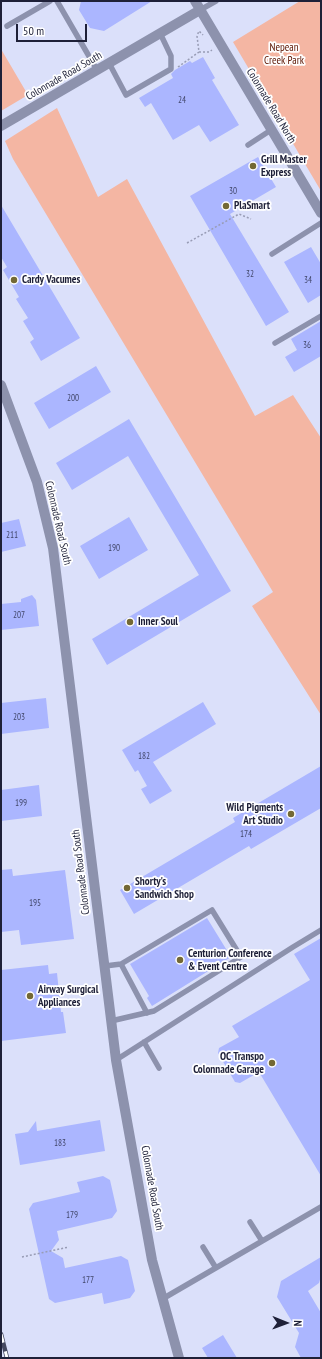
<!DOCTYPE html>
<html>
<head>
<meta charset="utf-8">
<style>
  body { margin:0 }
  #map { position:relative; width:322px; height:1359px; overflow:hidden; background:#dbe0fa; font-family:"PT Sans Narrow",sans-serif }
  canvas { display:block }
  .frame { position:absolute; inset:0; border:2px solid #1e2038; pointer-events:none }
  .north { position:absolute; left:266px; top:1303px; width:40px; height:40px; -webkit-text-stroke:3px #fff; paint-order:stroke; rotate:91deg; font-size:11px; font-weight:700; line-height:16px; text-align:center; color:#1e2038 }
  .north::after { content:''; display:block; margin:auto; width:14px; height:18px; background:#1e2038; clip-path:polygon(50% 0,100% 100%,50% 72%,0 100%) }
  .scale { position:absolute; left:16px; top:24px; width:71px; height:18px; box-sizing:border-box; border:2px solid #1e2038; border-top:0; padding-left:5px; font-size:12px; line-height:14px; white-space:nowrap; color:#1e2038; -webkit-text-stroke:3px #fff; paint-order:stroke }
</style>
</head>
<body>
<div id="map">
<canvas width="322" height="1359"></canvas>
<div class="frame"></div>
<div class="north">N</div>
<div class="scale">50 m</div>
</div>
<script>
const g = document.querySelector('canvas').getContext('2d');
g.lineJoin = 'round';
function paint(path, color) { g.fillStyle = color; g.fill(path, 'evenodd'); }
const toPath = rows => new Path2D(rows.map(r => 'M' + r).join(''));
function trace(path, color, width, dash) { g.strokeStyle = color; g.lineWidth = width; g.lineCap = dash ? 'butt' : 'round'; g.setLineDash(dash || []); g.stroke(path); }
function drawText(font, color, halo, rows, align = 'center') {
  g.font = font + ' "PT Sans Narrow",sans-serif'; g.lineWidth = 3.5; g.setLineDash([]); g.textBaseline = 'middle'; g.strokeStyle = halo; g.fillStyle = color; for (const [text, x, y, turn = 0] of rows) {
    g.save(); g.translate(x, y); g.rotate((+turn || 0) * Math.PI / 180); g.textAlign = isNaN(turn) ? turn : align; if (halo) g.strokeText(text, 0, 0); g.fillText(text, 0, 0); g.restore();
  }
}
paint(toPath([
  [300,1,321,1,321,191,233,42],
  [1,49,28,95,1,111],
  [57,108,98,197,127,179,255,416,293,395,321,438,321,715,252,606,273,592,13,159,5,141]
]), '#f4b6a3');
paint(toPath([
  [81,1,152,1,104,31,90,28,79,10],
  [203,57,215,78,212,80,239,125,210,142,199,125,173,140,151,103,145,107,139,98,173,78,171,74,175,70,190,61,192,63],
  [258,157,276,187,230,214,289,312,266,326,190,196],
  [1,205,80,338,41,361,30,342,34,339,23,321,28,318,16,299,19,297,3,270,7,267,1,257],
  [311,247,321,264,321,295,308,303,284,262],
  [321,321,321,356,294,372,285,357,297,350,291,339],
  [96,366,111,392,49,429,34,403],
  [129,419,231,591,107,665,92,639,199,575,128,456,72,490,56,463],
  [129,517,148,550,99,579,80,546],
  [19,519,26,546,1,552,1,523],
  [32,595,36,600,39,626,1,630,1,604,21,602,21,599],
  [46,698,49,728,1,734,1,703],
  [203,702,216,724,153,762,172,791,150,804,141,789,147,786,138,770,135,772,122,750],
  [321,766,321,808,251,849,249,846,134,914,120,890,235,822,233,818],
  [39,785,42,816,1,821,1,790],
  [12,869,13,876,65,870,74,939,21,945,19,930,1,932,1,870],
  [207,918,231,957,152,1006,147,998,149,996,130,964],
  [321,938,321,1176,259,1072,240,1083,235,1082,218,1053,219,1048,239,1037,232,1026,310,980,294,954],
  [48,965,49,974,57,973,61,1012,63,1012,66,1033,1,1041,1,970],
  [100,1120,105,1151,20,1165,15,1134,28,1132,36,1121,37,1131],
  [103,1176,110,1180,117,1211,112,1218,57,1231,59,1240,51,1251,63,1258,65,1268,121,1256,128,1260,135,1291,130,1298,104,1304,102,1293,55,1303,49,1299,29,1209,33,1203,80,1192,77,1182],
  [321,1257,321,1276,319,1283,308,1291,321,1313,321,1358,301,1358,295,1347,299,1333,277,1297,281,1281],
  [223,1335,237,1358,208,1358,202,1348]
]), '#abb6ff');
trace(toPath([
  [199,52,209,52,212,50],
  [178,67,199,52,197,36,199,31,203,35],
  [187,243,239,214,251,219],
  [22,1257,69,1247]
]), '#989cb5', 1.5, [2, 2]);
trace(toPath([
  [57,1,97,70],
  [200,10,216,1],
  [7,26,50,1],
  [109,63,126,95,171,69,171,56,160,33],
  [248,145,271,130],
  [272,254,321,223],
  [275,343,321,316],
  [121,964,147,1013],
  [105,966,121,964,212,910,241,957,154,1011,111,1021],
  [144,1042,159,1068],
  [116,1060,293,947,321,930],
  [250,1222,262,1241],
  [203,1247,216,1268],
  [164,1298,321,1207]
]), '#8d92ad', 5.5);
trace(toPath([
  [195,1,321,213],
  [1,126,200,10],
  [1,385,37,482,53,548,116,1060,152,1260,179,1358]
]), '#8d92ad', 10);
const rail = toPath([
  [1,1334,7,1358]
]);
trace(rail, '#454860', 4.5);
trace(rail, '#fff', 3, [9]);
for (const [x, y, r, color] of [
  [253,166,4,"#736835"],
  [226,206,4,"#736835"],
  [14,280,4,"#736835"],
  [130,622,4,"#736835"],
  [291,814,4,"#736835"],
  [127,888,4,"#736835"],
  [180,960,4,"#736835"],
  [30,996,4,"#736835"],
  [272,1063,4,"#736835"]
]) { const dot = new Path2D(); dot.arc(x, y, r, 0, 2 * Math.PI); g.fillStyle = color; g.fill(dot); trace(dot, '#fff', 1.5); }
drawText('9px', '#41466a', null, [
  ["24",182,100],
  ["30",233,191],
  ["32",250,274],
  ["34",308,280],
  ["36",307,345],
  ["200",73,398],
  ["211",12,535],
  ["190",114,548],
  ["207",19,615],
  ["203",19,717],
  ["182",144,756],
  ["199",21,803],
  ["174",246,834],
  ["195",35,903],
  ["183",60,1143],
  ["179",72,1215],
  ["177",88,1280]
]);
drawText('11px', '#5b1400', '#fff', [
  ["Nepean",284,48],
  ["Creek Park",284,61]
]);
drawText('11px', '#1e2038', '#fff', [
  ["Colonnade Road South",64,76,-30],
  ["Colonnade Road North",271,106,59],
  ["Colonnade Road South",58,523,77],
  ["Colonnade Road South",81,872,-97],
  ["Colonnade Road South",152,1188,80]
]);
drawText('bold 11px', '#1e2038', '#fff', [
  ["Grill Master",261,160],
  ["Express",261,173],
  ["PlaSmart",234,206],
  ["Cardy Vacumes",22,280],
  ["Inner Soul",138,622],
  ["Wild Pigments",283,808,"right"],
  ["Art Studio",283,821,"right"],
  ["Shorty's",135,882],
  ["Sandwich Shop",135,895],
  ["Centurion Conference",188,954],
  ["& Event Centre",188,967],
  ["Airway Surgical",38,990],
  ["Appliances",38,1003],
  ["OC Transpo",264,1057,"right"],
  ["Colonnade Garage",264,1070,"right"]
], 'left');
</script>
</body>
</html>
